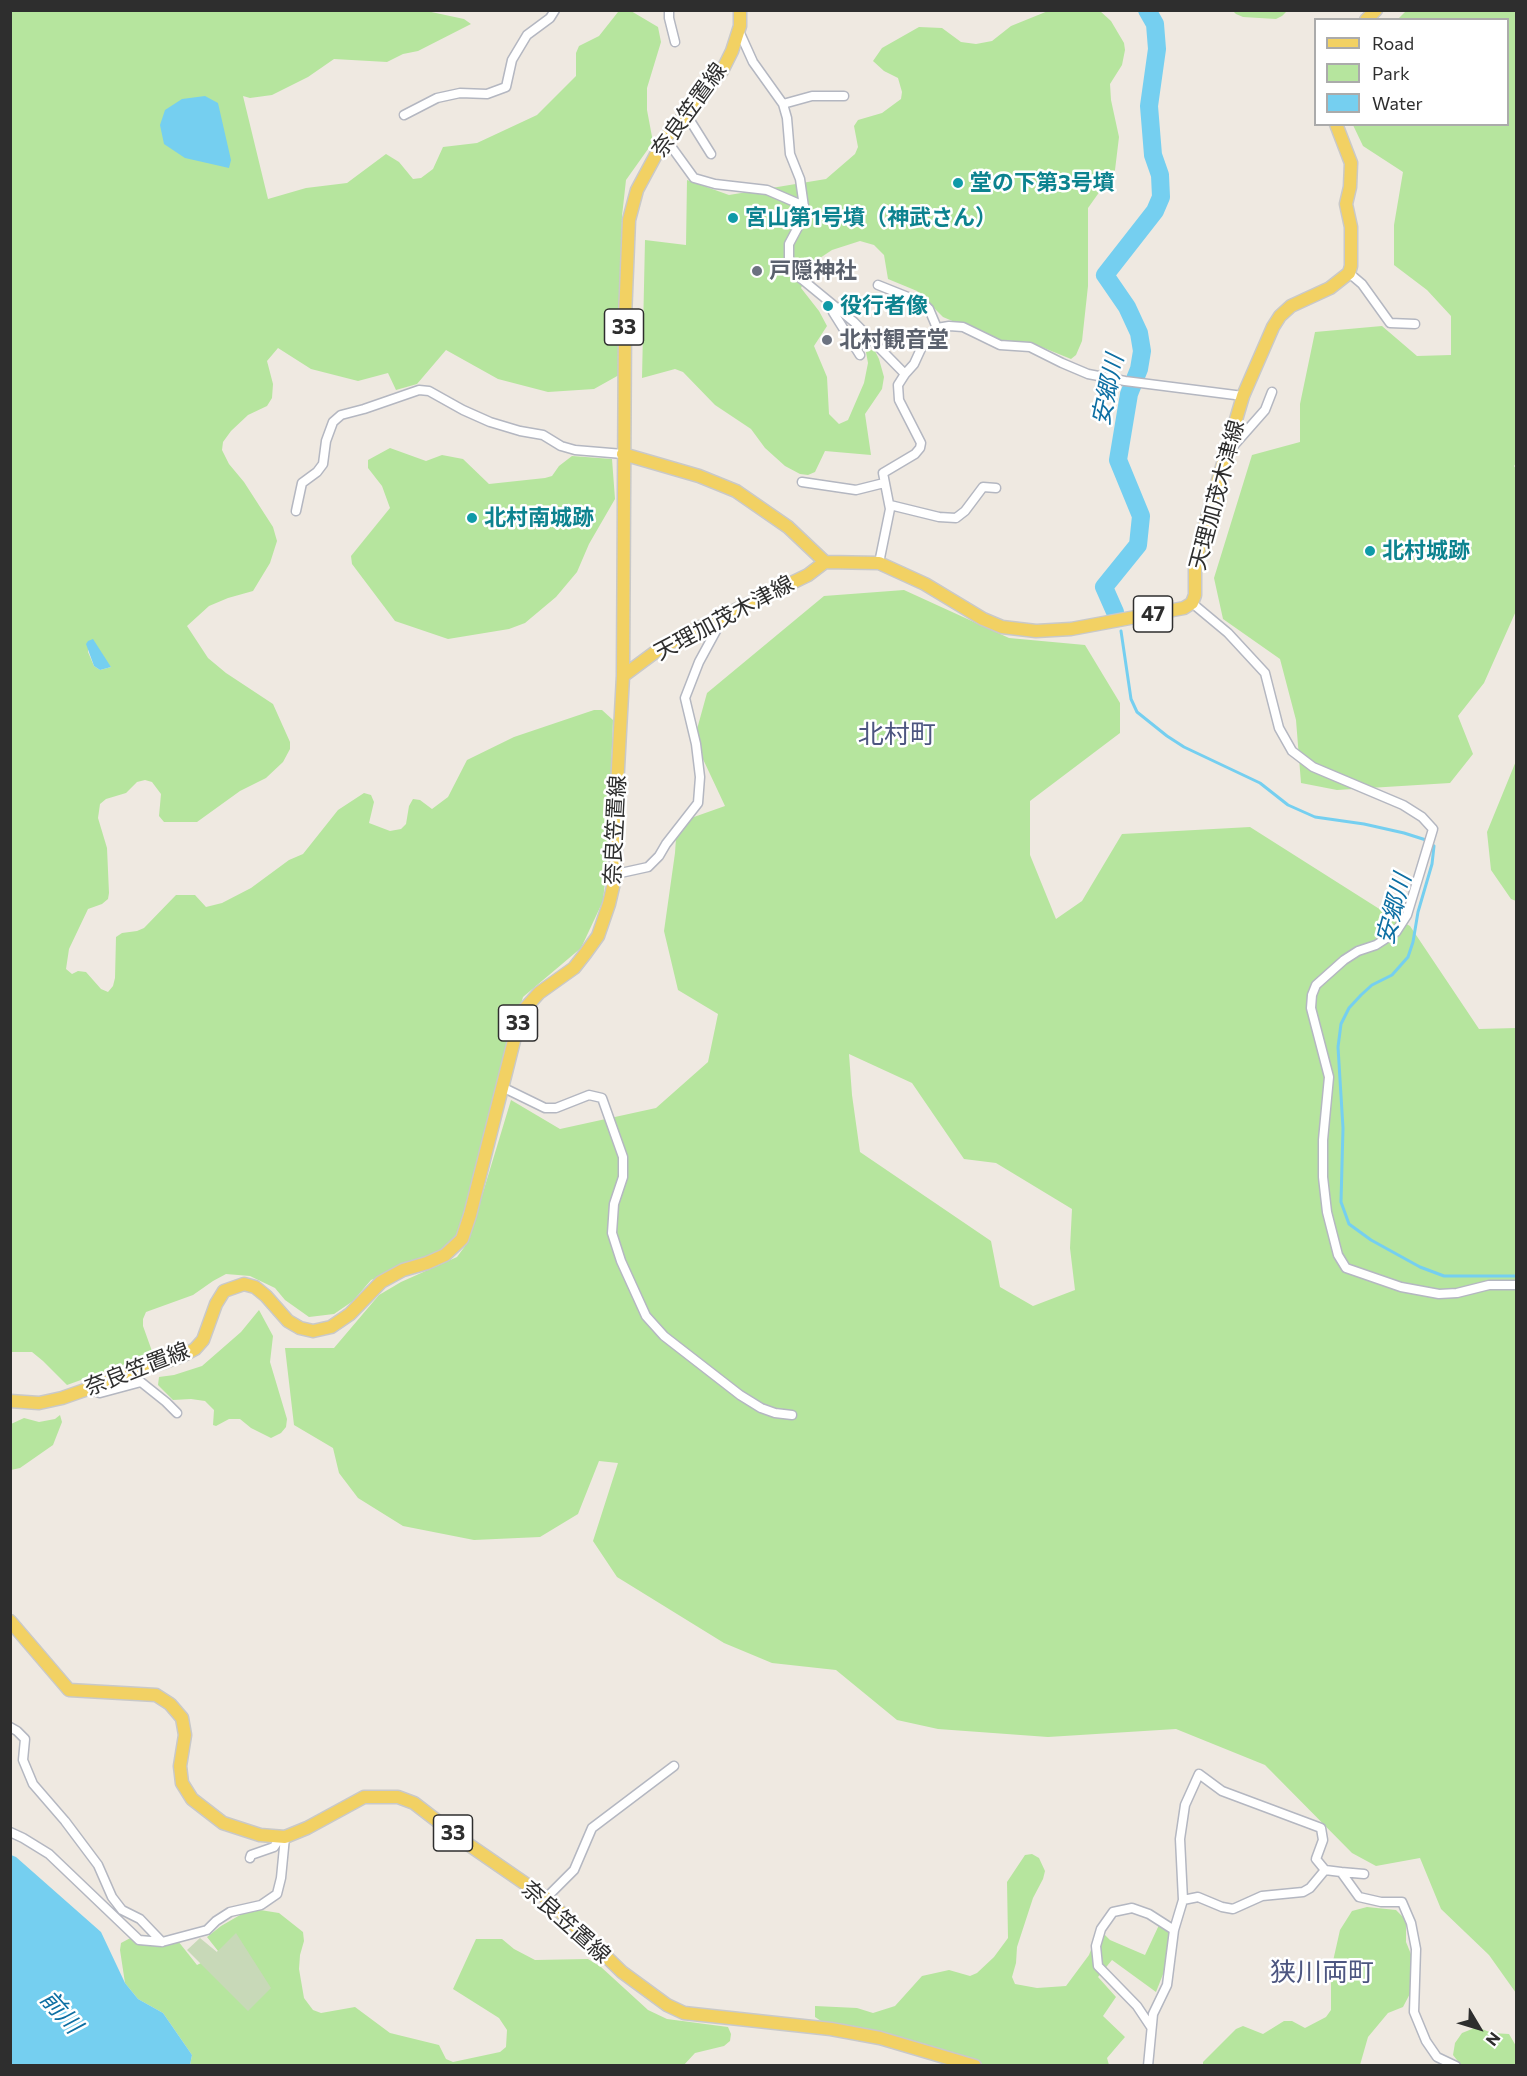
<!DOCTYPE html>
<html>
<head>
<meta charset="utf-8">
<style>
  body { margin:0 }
  #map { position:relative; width:1527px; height:2076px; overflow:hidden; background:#efe9e1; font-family:Commissioner,sans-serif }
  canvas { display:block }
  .frame { position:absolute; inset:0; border:12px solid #2e2e2e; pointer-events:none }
  .legend { position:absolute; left:1314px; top:18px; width:195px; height:108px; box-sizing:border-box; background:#fff; border:2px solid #ababab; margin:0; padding:8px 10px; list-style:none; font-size:18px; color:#2e2e2e }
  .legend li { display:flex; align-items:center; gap:12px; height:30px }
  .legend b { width:30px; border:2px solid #ababab }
  .north { position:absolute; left:1449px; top:1998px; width:60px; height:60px; -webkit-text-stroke:4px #fff; paint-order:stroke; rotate:128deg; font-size:16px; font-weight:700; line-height:24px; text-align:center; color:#2e2e2e }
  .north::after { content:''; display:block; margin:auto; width:21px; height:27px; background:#2e2e2e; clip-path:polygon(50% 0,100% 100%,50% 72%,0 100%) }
</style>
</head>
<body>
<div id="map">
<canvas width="1527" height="2076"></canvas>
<div class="frame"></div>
<ul class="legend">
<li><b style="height:8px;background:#f2d163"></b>Road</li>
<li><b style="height:16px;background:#b6e59e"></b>Park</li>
<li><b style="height:16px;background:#75cff0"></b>Water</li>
</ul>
<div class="north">N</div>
</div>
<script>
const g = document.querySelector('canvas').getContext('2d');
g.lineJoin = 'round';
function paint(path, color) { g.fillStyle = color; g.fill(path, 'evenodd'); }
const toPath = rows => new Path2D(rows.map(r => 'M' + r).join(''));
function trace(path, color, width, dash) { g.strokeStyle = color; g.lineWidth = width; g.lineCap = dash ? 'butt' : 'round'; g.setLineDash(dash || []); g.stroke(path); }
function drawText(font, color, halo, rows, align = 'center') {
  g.font = font + ' Commissioner,"Noto Sans JP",sans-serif'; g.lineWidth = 5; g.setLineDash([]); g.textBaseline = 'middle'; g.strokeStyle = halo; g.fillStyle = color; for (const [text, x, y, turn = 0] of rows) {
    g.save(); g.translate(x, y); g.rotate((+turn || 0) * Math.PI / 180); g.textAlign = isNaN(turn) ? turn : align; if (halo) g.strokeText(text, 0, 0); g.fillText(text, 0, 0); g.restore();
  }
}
paint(toPath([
  [422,10,464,19,471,24,418,51,403,54,387,62,334,59,308,77,272,95,250,98,243,96,268,199,306,188,347,183,386,154,399,162,413,179,421,178,433,169,443,147,477,143,537,115,576,76,576,53,579,46,599,36,618,12,631,11,658,27,661,42,647,88,647,110,653,142,626,180,622,216,619,375,594,389,548,392,498,379,446,350,417,384,396,390,388,373,358,381,311,369,278,348,267,361,273,384,272,398,267,406,248,415,231,431,223,442,222,450,229,464,244,482,273,527,277,541,270,563,253,591,228,598,209,606,187,626,208,658,226,673,273,704,290,742,290,749,283,762,266,778,240,791,197,822,164,822,159,816,161,794,152,782,145,780,137,782,126,793,106,799,100,804,98,818,107,848,109,893,108,899,102,904,88,909,69,949,66,969,72,974,78,971,86,972,101,989,108,992,113,986,115,978,116,937,122,933,137,931,144,928,176,895,195,895,206,907,222,903,251,888,289,860,303,854,338,810,364,793,371,795,374,802,369,823,390,831,401,829,406,824,409,806,413,799,420,800,432,809,448,797,467,760,514,737,594,710,602,710,613,720,608,851,603,901,581,948,523,997,494,1097,461,1231,441,1251,371,1280,353,1301,334,1314,309,1317,285,1300,275,1288,250,1276,226,1274,213,1281,193,1295,146,1312,143,1319,143,1326,153,1354,67,1385,43,1361,32,1352,11,1352,11,11],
  [88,641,111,667,100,670,94,666,88,652],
  [1048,11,1100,11,1111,21,1124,43,1125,50,1122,65,1110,84,1111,100,1119,137,1115,170,1088,208,1088,286,1082,341,1076,355,1071,359,1029,342,997,340,943,317,917,291,888,279,884,255,874,245,860,241,832,250,820,258,810,269,801,288,819,311,827,326,814,346,827,377,829,414,839,424,848,420,864,383,868,363,866,352,874,349,879,359,884,377,882,389,865,414,871,455,825,451,815,472,808,475,800,474,785,466,765,448,751,429,715,405,683,372,675,369,642,378,645,240,686,245,687,180,729,195,826,179,855,154,858,147,854,126,858,120,882,113,901,99,902,92,898,78,884,71,873,61,882,48,919,27,942,28,961,42,976,44,992,41,1011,26],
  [1233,11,1287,11,1282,16,1276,19,1243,17,1236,14],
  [1406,11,1516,11,1516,463,1514,466,1516,469,1516,611,1484,683,1458,716,1473,754,1450,783,1337,790,1301,783,1296,720,1280,659,1223,619,1214,578,1252,455,1300,442,1300,404,1315,332,1382,326,1417,356,1451,355,1451,316,1427,290,1394,265,1394,225,1403,172,1363,146,1353,125,1508,124,1508,20,1398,19],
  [390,448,426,461,442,455,463,459,489,484,545,478,552,476,559,466,572,456,612,459,615,499,589,544,577,572,556,597,525,623,509,629,448,639,395,621,352,564,351,556,390,508,382,486,368,468,368,460],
  [904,590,1009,638,1085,645,1120,703,1120,733,1030,801,1030,855,1056,919,1082,901,1122,834,1250,827,1381,910,1410,926,1479,1029,1516,1028,1516,1993,1489,1955,1441,1909,1420,1858,1376,1866,1352,1853,1265,1765,1176,1729,1048,1737,938,1729,897,1720,836,1670,772,1663,724,1643,617,1577,593,1541,618,1463,599,1461,578,1514,540,1537,474,1540,403,1526,358,1498,339,1473,333,1448,294,1425,285,1348,334,1348,379,1295,401,1282,457,1257,468,1242,511,1100,560,1129,656,1108,708,1062,718,1014,678,990,664,931,675,853,677,823,725,806,694,740,707,693,824,596],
  [849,1054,912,1083,964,1159,996,1163,1072,1209,1070,1248,1075,1290,1033,1306,1000,1287,991,1241,860,1152,852,1095],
  [1516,761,1516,901,1511,899,1491,870,1487,832],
  [259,1310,273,1336,270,1362,287,1419,286,1427,281,1433,271,1438,251,1428,240,1419,229,1419,216,1426,213,1425,214,1410,205,1401,191,1399,173,1400,158,1385,159,1377,174,1375,202,1366,241,1332],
  [60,1415,62,1422,53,1445,20,1468,11,1470,11,1424,24,1418,39,1422,55,1419],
  [1032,1854,1039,1858,1045,1871,1043,1879,1033,1898,1017,1947,1016,1963,1012,1977,1015,1984,1037,1988,1066,1986,1089,1955,1097,1934,1105,1935,1110,1940,1145,1955,1159,1925,1170,1931,1169,1959,1156,1992,1112,1960,1098,1977,1116,1997,1103,2016,1125,2037,1107,2058,1109,2065,983,2065,862,2029,821,2021,815,2017,815,2006,857,2008,873,2013,895,2006,922,1976,949,1970,970,1976,977,1973,994,1957,1008,1938,1007,1882,1025,1855],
  [1367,1907,1396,1910,1406,1920,1406,1942,1415,1964,1414,1986,1403,2007,1388,2013,1368,2037,1360,2065,1203,2066,1203,2062,1236,2029,1243,2026,1263,2034,1284,2021,1292,2021,1305,2028,1326,2017,1331,2010,1331,1970,1340,1930,1352,1911],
  [254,1909,279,1913,303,1932,304,1941,300,1955,299,1969,304,1998,313,2010,321,2013,355,2007,390,2033,439,2045,446,2059,453,2062,500,2052,506,2047,507,2030,499,2018,453,1989,476,1939,502,1939,514,1949,535,1960,588,1959,601,1967,648,2010,667,2019,728,2027,731,2034,730,2041,724,2046,695,2053,683,2066,190,2065,192,2055,163,2013,138,1999,125,1983,120,1950,121,1943,136,1935,158,1936,178,1941,197,1965,211,1958,218,1951,207,1937,221,1926,247,1911],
  [1477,2027,1492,2033,1509,2034,1516,2046,1516,2065,1463,2066,1460,2064,1453,2055,1455,2043,1462,2033]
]), '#b6e59e');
paint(toPath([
  [236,1933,271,1988,248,2011,187,1950,200,1938,217,1952]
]), '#c8d9b8');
paint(toPath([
  [205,96,218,103,231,160,229,168,185,158,164,144,160,125,165,110,182,99],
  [93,639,111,667,100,670,94,666,86,644,88,641],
  [11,1855,16,1857,101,1932,125,1983,138,1999,163,2013,192,2055,190,2065,11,2065]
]), '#75cff0');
trace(toPath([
  [1121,631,1131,699,1137,712,1167,736,1184,747,1260,783,1288,805,1315,817,1364,824,1404,833,1426,840,1434,846,1432,864,1418,912,1413,942,1408,957,1392,975,1372,985,1361,995,1349,1008,1341,1024,1338,1047,1343,1128,1341,1202,1349,1224,1371,1240,1420,1267,1444,1276,1516,1276]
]), '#75cff0', 3);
trace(toPath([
  [1115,612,1104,587,1138,545,1141,516,1118,460,1129,394,1139,369,1142,351,1139,333,1127,307,1105,275,1155,211,1161,197,1160,175,1153,155,1149,106,1157,49,1155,24,1147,10]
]), '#75cff0', 18);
const minor = toPath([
  [669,10,669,18,675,42],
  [739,31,753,62,783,104,787,118,790,154,800,179,805,214,789,244,789,258,798,276,854,322,905,374],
  [783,104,812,96,844,96],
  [686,114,711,154],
  [404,115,437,98,460,93,487,94,506,87,512,60,527,35,550,18,555,10],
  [665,138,694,178,715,184,767,190,804,206],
  [1349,273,1362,284,1390,323,1415,324],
  [878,285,923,303,929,309,937,328],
  [833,305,833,312,860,355],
  [1228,452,1265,410,1272,392],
  [802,482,856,490,884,483],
  [890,505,939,517,956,518,965,511,983,487,996,488],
  [296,511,302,483,317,472,323,464,326,441,333,422,341,415,364,409,419,390,429,391,463,410,490,422,520,431,543,435,561,446,575,450,623,454],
  [879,563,890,509,883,473,915,454,920,448,921,443,899,400,898,385,905,374,914,364,925,340,937,328,949,326,963,327,1000,345,1030,347,1062,363,1088,374,1125,381,1243,396],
  [1192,603,1228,633,1265,673,1279,728,1292,751,1313,767,1403,805,1422,817,1433,829,1407,915,1396,932,1376,945,1358,951,1344,960,1316,985,1312,995,1311,1008,1329,1077,1323,1140,1323,1177,1327,1212,1338,1255,1346,1268,1401,1287,1439,1294,1457,1293,1489,1285,1516,1285],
  [616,874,648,867,659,856,666,844,698,803,700,777,696,744,685,698,699,662,724,616],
  [502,1087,545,1108,556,1108,589,1095,602,1098,623,1157,623,1177,614,1204,612,1233,621,1261,646,1316,664,1336,740,1395,761,1408,775,1413,792,1415],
  [89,1389,100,1393,141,1382,166,1402,177,1413],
  [10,1727,17,1731,25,1739,23,1760,33,1784,65,1821,98,1865,112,1897,122,1910,140,1919,162,1942],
  [10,1832,23,1838,49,1854,139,1940,162,1942,207,1930,216,1921,230,1912,261,1905,277,1894,281,1878,285,1837],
  [250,1858,251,1855,274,1847,280,1838],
  [1341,1872,1364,1874],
  [546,1898,574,1870,592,1828,674,1766],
  [1183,1900,1198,1897,1222,1907,1233,1909,1262,1896,1303,1892,1310,1888,1325,1870,1341,1872,1359,1897,1381,1902,1402,1902,1411,1923,1416,1949,1414,2012,1426,2041,1437,2057,1456,2066],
  [1151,2027,1137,2006,1098,1966,1096,1946,1101,1929,1113,1912,1132,1908,1149,1914,1174,1930],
  [1148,2066,1153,2014,1167,1985,1174,1930,1183,1900,1180,1839,1185,1805,1199,1774,1222,1791,1321,1828,1323,1840,1316,1859,1325,1870]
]);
const primary = toPath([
  [1366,20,1376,10],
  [623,454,699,476,736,491,788,527,825,562],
  [623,676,658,650,684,635,808,575,825,562,879,563,925,584,983,619,1002,627,1036,631,1071,629,1184,608,1192,603,1195,595,1195,570,1201,538,1243,396,1273,327,1280,316,1291,306,1330,288,1349,273,1351,266,1351,227,1346,204,1350,187,1351,163,1336,124],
  [10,1401,39,1403,62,1398,182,1356,195,1349,203,1340,216,1304,224,1291,244,1284,255,1287,266,1296,288,1321,300,1328,313,1331,331,1327,350,1314,381,1282,403,1270,427,1263,445,1255,462,1239,470,1215,521,1013,539,993,574,968,585,954,598,936,609,904,616,874,616,805,623,676,625,317,629,220,637,190,665,138,722,71,732,51,740,26,740,10],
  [10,1621,69,1690,156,1695,170,1704,182,1718,185,1735,180,1766,182,1783,192,1799,223,1823,260,1835,285,1837,307,1828,364,1797,398,1797,414,1803,462,1840,546,1898,622,1972,667,2005,684,2013,831,2029,880,2038,975,2066]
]);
trace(minor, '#b4b7c1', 11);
trace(primary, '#c9c9c9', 15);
trace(minor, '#fff', 8);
trace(primary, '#f2d163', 12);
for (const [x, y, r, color] of [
  [958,183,6,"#0f9aa8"],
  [733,218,6,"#0f9aa8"],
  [757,271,6,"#6b7280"],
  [828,306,6,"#0f9aa8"],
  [827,340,6,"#6b7280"],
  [472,518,6,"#0f9aa8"],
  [1370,551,6,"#0f9aa8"]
]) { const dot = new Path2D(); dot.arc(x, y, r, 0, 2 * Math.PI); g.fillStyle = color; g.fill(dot); trace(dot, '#fff', 2); }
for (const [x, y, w] of [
  [624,327,39],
  [1153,614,39],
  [518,1023,39],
  [453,1833,39]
]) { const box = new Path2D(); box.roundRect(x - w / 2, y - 18, w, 36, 4.5); g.fillStyle = '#fff'; g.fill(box); trace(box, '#2e2e2e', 1.5); }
drawText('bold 21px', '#2e2e2e', null, [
  ["33",624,327],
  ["47",1153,614],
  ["33",518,1023],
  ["33",453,1833]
]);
drawText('22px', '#2e2e2e', '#fff', [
  ["奈良笠置線",689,110,-54],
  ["天理加茂木津線",1217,495,-75],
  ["天理加茂木津線",724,618,-28],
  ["奈良笠置線",615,830,-87],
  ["奈良笠置線",137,1369,-21],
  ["奈良笠置線",566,1922,42]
]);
drawText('bold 22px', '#0d838f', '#fff', [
  ["堂の下第3号墳",970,183],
  ["宮山第1号墳（神武さん）",745,218],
  ["役行者像",840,306],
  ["北村南城跡",484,518],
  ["北村城跡",1382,551]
], 'left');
drawText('bold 22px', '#5b616d', '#fff', [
  ["戸隠神社",769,271],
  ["北村観音堂",839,340]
], 'left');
drawText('italic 24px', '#0d6fa3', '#fff', [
  ["安郷川",1108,390,-78],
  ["安郷川",1394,909,-75],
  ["前川",61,2012,48]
]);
drawText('26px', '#4d5680', '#fff', [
  ["北村町",897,734],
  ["狭川両町",1322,1972]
]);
</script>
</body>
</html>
